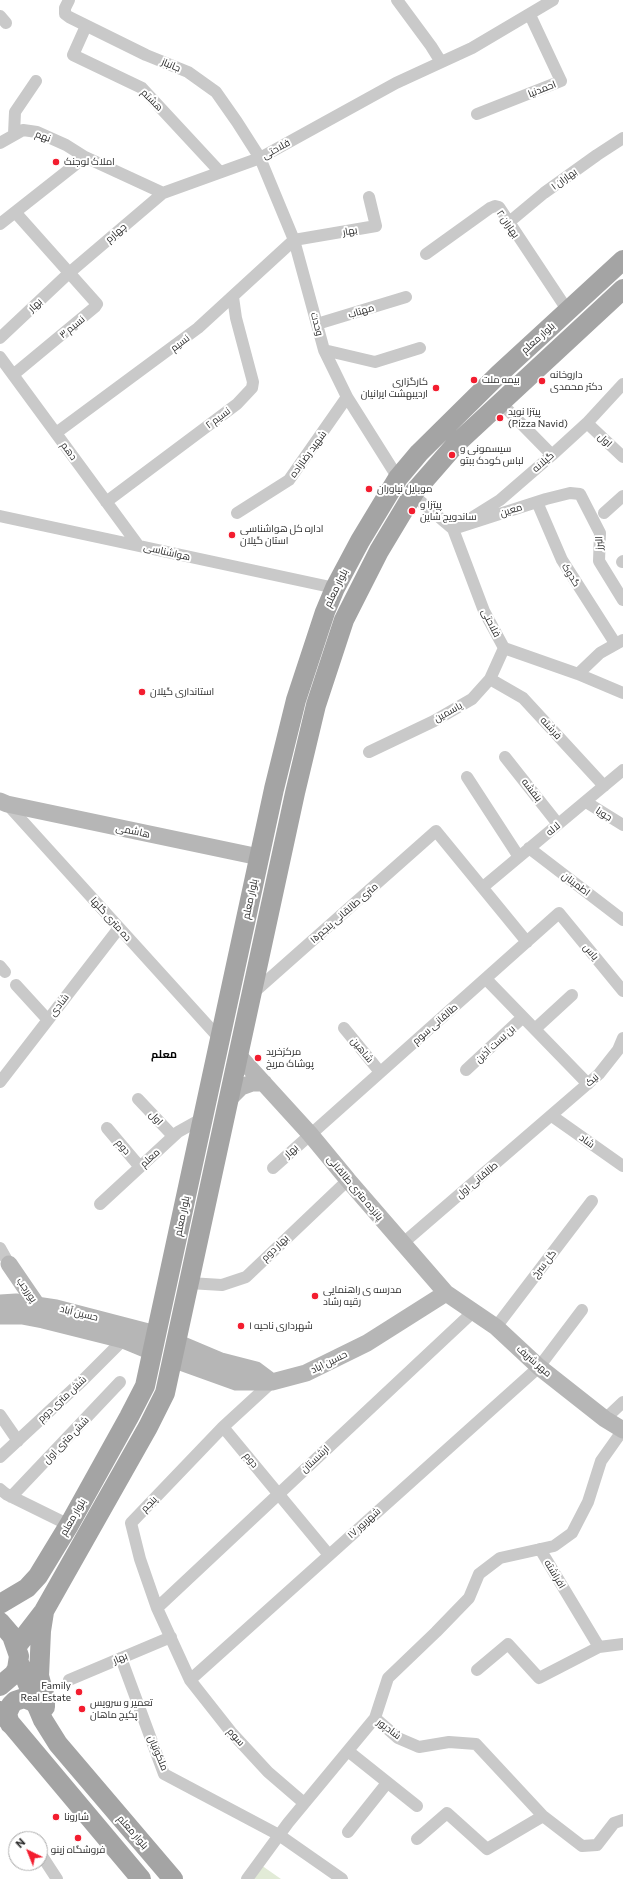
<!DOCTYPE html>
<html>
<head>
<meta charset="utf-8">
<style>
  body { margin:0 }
  #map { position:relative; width:623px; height:1879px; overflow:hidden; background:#fff; font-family:Commissioner,sans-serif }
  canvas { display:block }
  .north { position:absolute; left:8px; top:1831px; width:40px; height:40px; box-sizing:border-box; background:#fff; border:1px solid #ababab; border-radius:50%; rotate:317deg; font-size:11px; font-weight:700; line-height:16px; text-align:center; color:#2c2c2c }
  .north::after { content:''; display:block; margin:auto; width:14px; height:18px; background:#f31d2f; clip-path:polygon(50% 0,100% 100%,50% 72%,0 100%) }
</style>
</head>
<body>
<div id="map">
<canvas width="623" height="1879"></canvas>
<div class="north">N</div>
</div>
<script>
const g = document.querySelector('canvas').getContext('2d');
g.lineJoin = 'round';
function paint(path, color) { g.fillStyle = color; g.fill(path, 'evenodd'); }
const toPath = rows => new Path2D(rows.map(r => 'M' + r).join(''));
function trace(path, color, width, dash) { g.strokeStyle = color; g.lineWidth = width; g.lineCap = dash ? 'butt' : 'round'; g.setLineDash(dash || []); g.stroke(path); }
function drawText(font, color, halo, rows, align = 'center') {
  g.font = font + ' Commissioner,Cairo,sans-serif'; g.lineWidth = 4; g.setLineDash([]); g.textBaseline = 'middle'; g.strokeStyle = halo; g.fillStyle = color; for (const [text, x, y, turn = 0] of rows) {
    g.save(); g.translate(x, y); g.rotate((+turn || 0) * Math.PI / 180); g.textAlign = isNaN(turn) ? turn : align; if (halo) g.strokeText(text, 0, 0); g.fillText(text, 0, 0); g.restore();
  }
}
paint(toPath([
  [261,1865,281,1879,252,1879]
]), '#e2ebd7');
trace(toPath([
  [69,0,65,8,65,14,69,17,146,55,188,72,216,92,237,122,260,158,294,240,324,350,347,397,398,478],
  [397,0,431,46,441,62],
  [0,16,6,23],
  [86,26,73,55,142,88,220,172],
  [477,114,561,81,530,15],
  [14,134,15,112,36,81],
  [0,143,23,130,37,132,66,145,85,157],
  [508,223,544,193,597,155,623,138],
  [0,224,85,157,163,193,260,158,396,83,472,48,553,0],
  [426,254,490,208,495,206,499,207,568,311],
  [317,324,406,297],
  [0,338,69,273,163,193],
  [324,350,375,362,420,348],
  [0,357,138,545],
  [13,375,95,307,97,304,15,212],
  [500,402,552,455],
  [587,423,623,457],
  [56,433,198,328,294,240,376,226,369,197],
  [413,495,453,529,484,611,504,648,578,674,623,693],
  [106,502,237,404,252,388,253,382,236,318,233,297],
  [537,502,562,560,615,643],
  [237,513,289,480,347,397],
  [604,513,623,496],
  [0,516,335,588],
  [468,520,500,500,552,455,587,423,623,384],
  [453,529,546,499,570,493,580,494,600,533,599,561,623,600],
  [622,562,623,561],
  [578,674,600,653,623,640],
  [490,679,523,698,604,786],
  [369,752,434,721,472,699,490,679,504,648],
  [505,757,558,824],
  [467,777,519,857],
  [586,802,623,825],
  [7,804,220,1039],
  [529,848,623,920],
  [483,887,623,770],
  [0,966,5,972],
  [486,979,588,1084],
  [16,985,48,1020],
  [252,994,436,831,527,942],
  [344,1028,380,1072],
  [535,1029,572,995],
  [466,1070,523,1017],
  [0,1082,119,928],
  [138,1099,173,1136],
  [552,1116,623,1166],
  [107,1128,140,1167],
  [273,1168,559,913,623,991],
  [100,1204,178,1132,203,1118],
  [402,1244,599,1074,618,1050,623,1038],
  [0,1248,9,1264],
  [189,1283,222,1285,246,1277,348,1180],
  [496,1327,592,1201],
  [272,1382,223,1427,131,1523,140,1559,157,1608,190,1680,231,1732,268,1772,304,1803],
  [0,1415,18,1441],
  [605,1419,623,1402],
  [223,1427,329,1555],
  [0,1457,83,1380,123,1340],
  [0,1489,6,1494,69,1525],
  [11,1497,120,1382],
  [540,1549,599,1647,623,1644],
  [157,1608,474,1311],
  [121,1658,164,1774,279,1835,342,1879],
  [477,1670,508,1644,539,1678,599,1647],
  [69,1680,171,1637],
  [190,1680,539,1367,582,1310],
  [375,1718,398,1738,419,1747,449,1742,476,1744,543,1816,582,1846,597,1845,614,1823,623,1820],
  [348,1751,417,1806],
  [348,1832,387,1783],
  [417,1839,447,1813,487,1849,543,1816],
  [40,1853,57,1879],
  [247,1879,288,1823,375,1718,388,1678,436,1632,469,1598,479,1574,500,1558,554,1546,572,1533,588,1502,601,1461,623,1430]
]), '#c9c9c9', 12);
trace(toPath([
  [0,801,7,804,259,857],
  [238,1055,310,1134,348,1180,446,1293,496,1327,539,1367,605,1419,623,1430],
  [229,1099,241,1087,252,1083,264,1083],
  [9,1264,37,1305,38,1311],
  [0,1303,16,1302,56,1308,156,1334],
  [0,1316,22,1316,43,1320,123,1340,152,1352],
  [176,1342,221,1361,256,1370,272,1382],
  [172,1359,236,1382,272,1382,306,1373,367,1343,446,1293]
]), '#b6b6b6', 17);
trace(toPath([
  [0,1604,27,1588,38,1576,69,1525,129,1417,145,1386,274,789,296,700,325,612,335,588,360,541,398,478,419,453,499,374,623,260],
  [44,1612,41,1631,39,1676,45,1698,45,1707],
  [0,1622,12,1636,19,1656,17,1669,14,1674,0,1686],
  [17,1646,44,1611,148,1427,165,1393,295,793,316,705,344,620,379,551,415,491,456,444,623,289],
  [19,1663,43,1720,58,1744,173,1879],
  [0,1711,141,1879],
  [10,1724,7,1714,11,1705,15,1701,24,1698,34,1702,37,1706]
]), '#a4a4a4', 20);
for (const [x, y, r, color] of [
  [56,162,4,"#f31d2f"],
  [474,380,4,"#f31d2f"],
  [542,381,4,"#f31d2f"],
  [436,388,4,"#f31d2f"],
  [500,418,4,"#f31d2f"],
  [452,455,4,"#f31d2f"],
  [369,489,4,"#f31d2f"],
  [412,511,4,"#f31d2f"],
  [232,535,4,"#f31d2f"],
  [142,692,4,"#f31d2f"],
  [258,1058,4,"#f31d2f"],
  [315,1296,4,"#f31d2f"],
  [241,1326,4,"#f31d2f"],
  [79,1692,4,"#f31d2f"],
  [82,1709,4,"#f31d2f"],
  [56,1817,4,"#f31d2f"],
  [78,1838,4,"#f31d2f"]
]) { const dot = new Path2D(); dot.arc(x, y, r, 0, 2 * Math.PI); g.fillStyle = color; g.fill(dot); trace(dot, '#fff', 1.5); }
drawText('10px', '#2c2c2c', '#fff', [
  ["جانباز",171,65,23],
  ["احمدنیا",542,89,-22],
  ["هشتم",152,100,45],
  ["نهم",43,136,20],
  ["فلاحتی",276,149,-29],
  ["بهاران ۱",564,179,-36],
  ["بهاران ۲",508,224,55],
  ["بهار",350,231,-10],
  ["چهارم",116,233,-41],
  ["بهار",35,305,-43],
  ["مهتاب",361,311,-17],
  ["وحدت",317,324,75],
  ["نسیم ۳",72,327,-39],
  ["بلوار معلم",538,338,-42],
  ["نسیم",180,343,-37],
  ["نسیم ٢",218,418,-37],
  ["اول",605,440,43],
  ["دهم",69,451,54],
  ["شهید رضازاده",308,454,-54],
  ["گیلانه",543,462,-41],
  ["معین",511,510,-18],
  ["البرز",599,543,-91],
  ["هواشناسی",167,552,13],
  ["گدوک",571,575,58],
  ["بلوار معلم",336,588,-64],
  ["فلاحتی",491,623,63],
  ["یاسمین",448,712,-29],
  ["فرشته",551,728,48],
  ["بنفشه",532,790,52],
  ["جویا",604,814,33],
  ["لاله",553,829,-40],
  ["هاشمی",133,831,12],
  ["اطمینان",576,884,37],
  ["بلوار معلم",250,899,-78],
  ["۱۵متری طالقانی پنجم",344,913,-41],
  ["ده متری گلها",111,919,48],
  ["یاس",591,952,50],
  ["شادی",59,1005,-52],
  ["طالقانی سوم",435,1024,-41],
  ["بن بست آذین",495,1044,-43],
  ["شاهین",362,1050,51],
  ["نیک",592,1080,-42],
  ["اول",156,1118,47],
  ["شاد",587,1141,36],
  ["دوم",123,1147,50],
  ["بهار",291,1151,-43],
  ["معلم",150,1158,-43],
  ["طالقانی اول",477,1180,-40],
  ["پانزده متری طالقانی",355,1188,50],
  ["بلوار معلم",182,1216,-78],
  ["بهار دوم",275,1248,-44],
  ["گل سرخ",544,1264,-52],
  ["پوررجب",27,1290,56],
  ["حسین آباد",79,1313,14],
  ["مهر شریف",534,1361,41],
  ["حسین اباد",329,1362,-26],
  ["شش متری دوم",62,1399,-43],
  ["شش متری اول",66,1440,-46],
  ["ارشستان",315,1459,-43],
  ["دوم",251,1460,51],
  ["پنجم",149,1504,-46],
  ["بلوار معلم",73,1517,-60],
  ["۱۷ شهریور",364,1523,-42],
  ["افراشته",555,1574,59],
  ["بهار",120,1658,-23],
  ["شادپور",389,1729,37],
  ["سوم",236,1737,48],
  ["ملکوتیان",158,1753,67],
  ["بلوار معلم",133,1832,49]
]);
drawText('10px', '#2c2c2c', '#fff', [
  ["املاک لوجنک",64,162],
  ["داروخانه",550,375],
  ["دکتر محمدی",550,387],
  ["بیمه ملت",482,380],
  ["کارگزاری",428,382,"right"],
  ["اردیبهشت ایرانیان",428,394,"right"],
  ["پیتزا نوید",508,412],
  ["(Pizza Navid)",508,424],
  ["سیسمونی و",460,449],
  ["لباس کودک ببتو",460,461],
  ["موبایل نیاوران",377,489],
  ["پیتزا و",420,505],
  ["ساندویچ شاین",420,517],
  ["اداره کل هواشناسی",240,529],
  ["استان گیلان",240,541],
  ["استانداری گیلان",150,692],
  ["مرکزخرید",266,1052],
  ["پوشاک مریخ",266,1064],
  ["مدرسه ی راهنمایی",323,1290],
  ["رقیه رشاد",323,1302],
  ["شهرداری ناحیه ۱",249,1326],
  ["Family",71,1686,"right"],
  ["Real Estate",71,1698,"right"],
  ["تعمیر و سرویس",90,1703],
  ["پکیج ماهان",90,1715],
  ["شارونا",64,1817],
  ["فروشگاه زینو",78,1850,"center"]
], 'left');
drawText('bold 11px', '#000', '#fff', [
  ["معلم",164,1054]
]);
</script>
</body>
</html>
